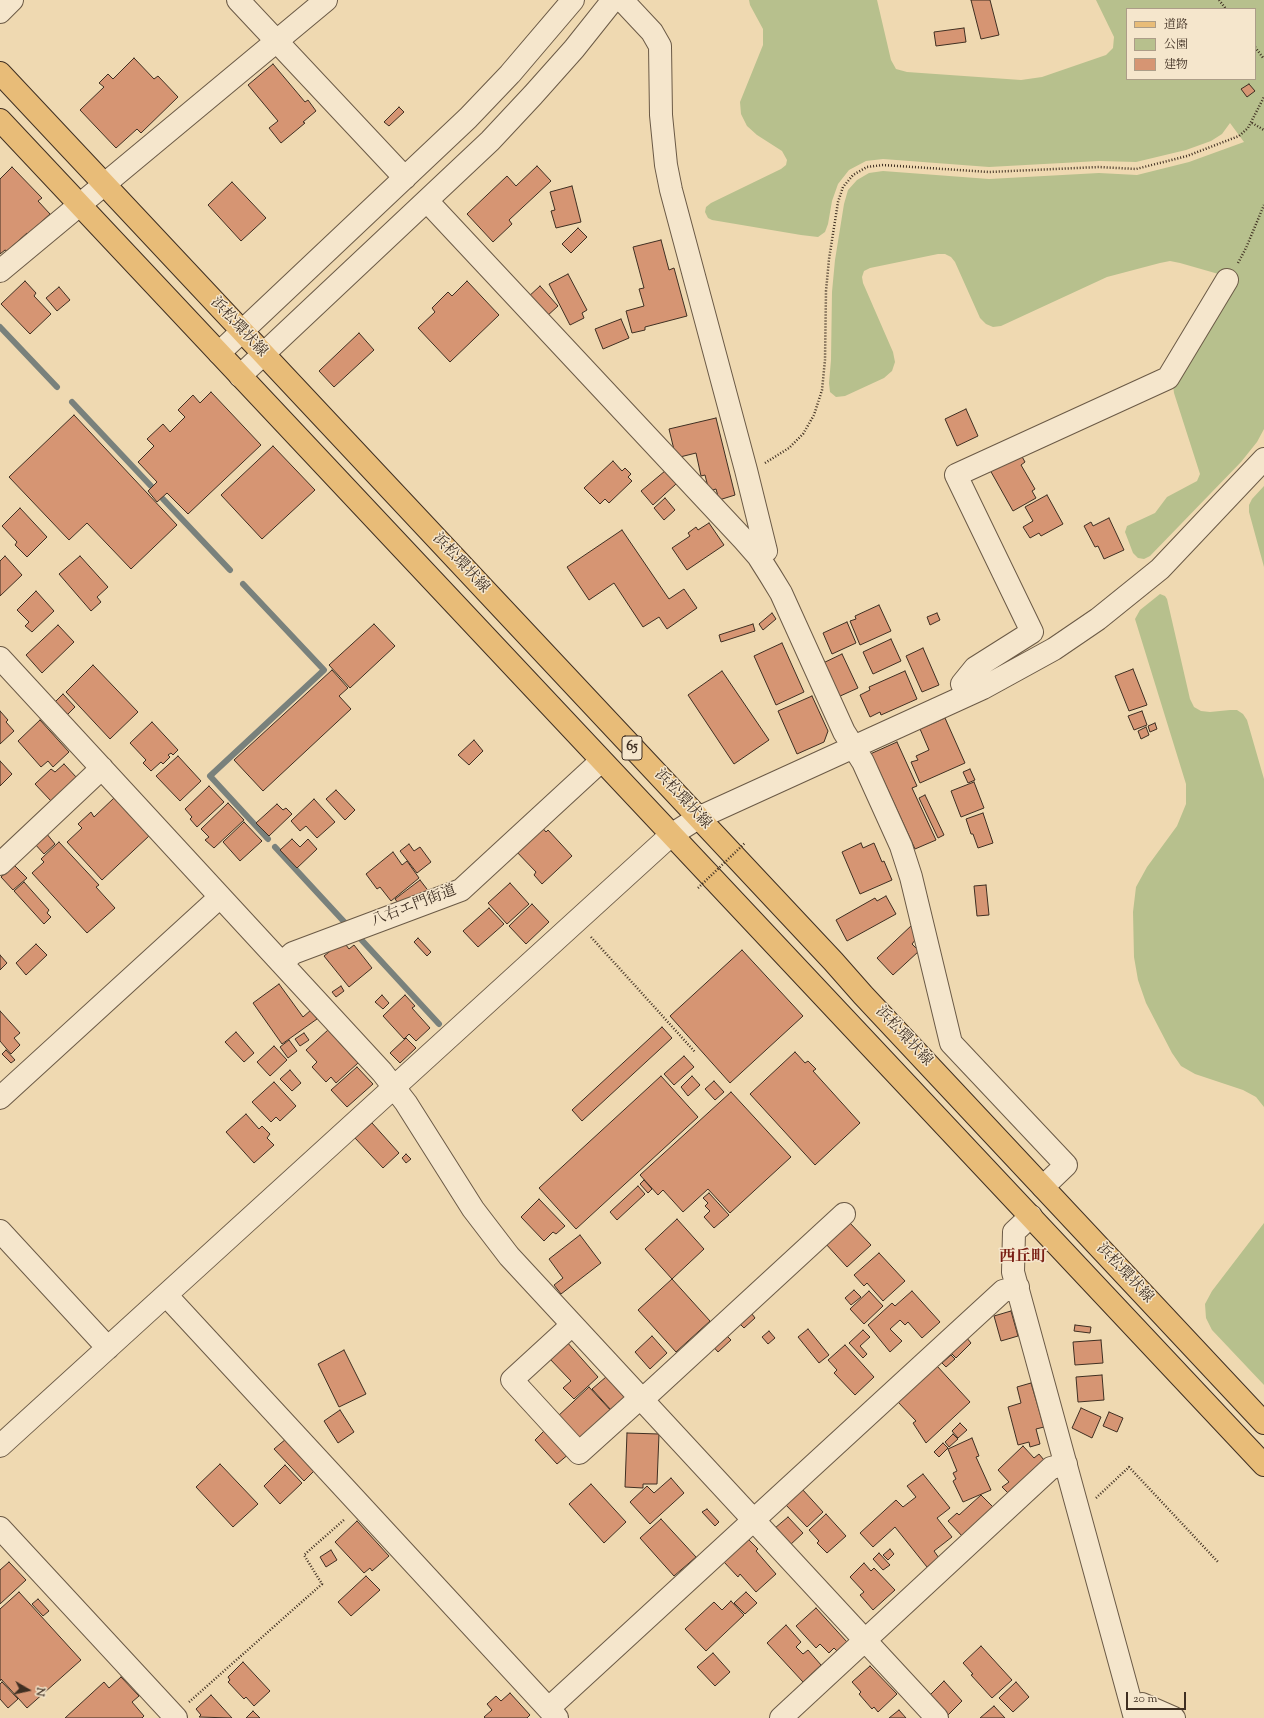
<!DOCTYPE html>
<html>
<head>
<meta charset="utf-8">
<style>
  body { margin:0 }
  #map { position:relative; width:1264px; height:1718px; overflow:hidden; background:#efd9b1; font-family:"Sorts Mill Goudy","Noto Serif JP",serif }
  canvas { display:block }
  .legend { position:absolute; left:1126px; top:8px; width:130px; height:72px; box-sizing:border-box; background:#f5e6cc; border:1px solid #ac9d88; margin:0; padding:5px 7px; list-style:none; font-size:12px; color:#3f2f22 }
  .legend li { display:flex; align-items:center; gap:8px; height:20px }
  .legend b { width:20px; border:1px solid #ac9d88 }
  .north { position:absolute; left:8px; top:1670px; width:40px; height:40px; -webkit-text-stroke:3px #f5e6cc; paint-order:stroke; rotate:99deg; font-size:11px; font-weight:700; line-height:16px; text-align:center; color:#3f2f22 }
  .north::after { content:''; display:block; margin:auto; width:14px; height:18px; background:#3f2f22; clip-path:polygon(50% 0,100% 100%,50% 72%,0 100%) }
  .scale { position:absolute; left:1126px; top:1692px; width:60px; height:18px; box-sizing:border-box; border:2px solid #3f2f22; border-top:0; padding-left:5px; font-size:12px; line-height:14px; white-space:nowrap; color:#3f2f22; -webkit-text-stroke:3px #f5e6cc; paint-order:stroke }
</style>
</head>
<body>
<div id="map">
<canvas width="1264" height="1718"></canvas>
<ul class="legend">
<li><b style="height:5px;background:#e8bc78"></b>道路</li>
<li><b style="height:11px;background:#b7c08d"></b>公園</li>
<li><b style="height:11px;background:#d69573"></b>建物</li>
</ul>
<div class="north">N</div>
<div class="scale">20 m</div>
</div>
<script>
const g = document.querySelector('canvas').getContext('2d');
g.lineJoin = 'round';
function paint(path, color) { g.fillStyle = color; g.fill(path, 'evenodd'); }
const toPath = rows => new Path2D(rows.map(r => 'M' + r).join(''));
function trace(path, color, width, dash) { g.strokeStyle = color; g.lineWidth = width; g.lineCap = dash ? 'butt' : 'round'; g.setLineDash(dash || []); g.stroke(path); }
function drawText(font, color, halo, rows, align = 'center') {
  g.font = font + ' "Sorts Mill Goudy","Noto Serif JP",serif'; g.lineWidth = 3; g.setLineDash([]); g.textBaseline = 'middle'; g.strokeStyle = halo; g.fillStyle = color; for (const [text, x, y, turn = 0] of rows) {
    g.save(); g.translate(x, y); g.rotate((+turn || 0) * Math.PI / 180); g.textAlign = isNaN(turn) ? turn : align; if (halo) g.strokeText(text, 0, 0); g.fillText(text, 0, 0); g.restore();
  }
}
paint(toPath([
  [749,0,877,0,891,60,896,69,907,72,1021,80,1042,77,1106,55,1113,48,1114,37,1096,0,1264,0,1264,429,1257,442,1241,462,1150,556,1144,559,1138,558,1133,553,1125,532,1127,526,1155,513,1167,497,1197,481,1200,474,1174,393,1173,385,1222,275,1180,263,1170,261,1160,263,1107,277,1001,326,993,327,986,324,980,318,955,262,951,257,945,254,938,254,870,268,864,271,862,277,863,283,893,352,895,362,892,371,884,378,845,396,836,397,830,392,829,383,831,360,832,292,835,260,844,204,848,190,857,180,869,173,883,171,989,179,1099,173,1137,175,1189,162,1244,142,1230,123,1222,134,1211,141,1186,150,1136,162,1099,161,989,167,883,159,866,161,849,170,838,184,832,201,828,224,825,232,818,237,801,235,712,220,708,218,705,212,706,207,711,203,781,169,786,165,787,160,782,151,757,135,747,126,741,114,740,102,763,45,763,29,750,5],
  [1127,9,1255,9,1255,79,1127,79],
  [1264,486,1264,567,1249,512,1249,505,1252,499],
  [1160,594,1165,596,1167,599,1190,699,1194,707,1201,711,1210,712,1230,710,1237,710,1243,714,1247,720,1264,779,1264,1107,1256,1097,1243,1090,1195,1074,1181,1066,1172,1053,1146,1003,1138,980,1134,957,1133,912,1136,887,1147,867,1177,826,1186,804,1186,784,1135,619,1140,610],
  [1264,1223,1264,1385,1212,1330,1206,1318,1205,1304,1212,1291]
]), '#b7c08d');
trace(toPath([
  [0,327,57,387],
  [72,402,151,486],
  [163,499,230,570],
  [243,584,324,670,210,776,268,839],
  [275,847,348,926],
  [357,935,439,1024]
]), '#79817c', 6);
const building = toPath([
  [971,0,990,0,999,35,981,39,971,0],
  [964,28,966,42,936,46,934,32,964,28],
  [134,58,154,79,158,76,178,97,141,133,137,129,116,148,80,110,104,87,99,83,108,74,113,79,134,58],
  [273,64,305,102,308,100,316,111,303,122,305,123,281,143,269,128,278,121,248,85,273,64],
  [1249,84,1255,91,1247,97,1241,89,1249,84],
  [399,107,404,112,389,126,384,122,399,107],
  [537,166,551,181,509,220,512,224,493,242,467,214,507,176,516,186,537,166],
  [12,167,42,198,38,201,50,214,28,234,27,233,7,251,5,250,0,254,0,179,12,167],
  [232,182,266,218,241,241,208,205,232,182],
  [572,186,581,222,556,228,551,211,555,210,550,192,572,186],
  [578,228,587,237,571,253,562,244,578,228],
  [661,240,669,270,674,268,687,316,645,327,645,330,632,333,626,311,644,306,639,289,644,288,633,247,661,240],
  [568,274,587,310,582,313,584,318,570,325,549,284,568,274],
  [25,281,36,293,34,296,51,314,30,334,1,304,25,281],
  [467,281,499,315,450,362,418,328,435,312,432,308,448,292,452,296,467,281],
  [540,286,558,306,546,317,527,298,540,286],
  [59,287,70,300,57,311,46,298,59,287],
  [621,319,629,338,603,349,595,329,621,319],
  [359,333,374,350,334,387,319,371,359,333],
  [211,392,261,445,188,514,167,493,157,502,148,491,157,482,138,462,154,446,147,439,163,424,170,432,185,417,178,410,193,395,200,403,211,392],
  [966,409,978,436,957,446,945,419,966,409],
  [74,415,177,525,131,569,87,523,69,540,9,477,74,415],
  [716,418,735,495,719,500,716,489,709,491,705,475,701,476,696,453,676,458,669,429,716,418],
  [273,446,315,490,262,539,221,495,273,446],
  [1020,453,1025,462,1021,465,1035,489,1032,491,1036,498,1013,511,990,470,1020,453],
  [613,461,622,471,625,468,631,474,628,477,632,481,609,503,605,499,600,504,584,488,613,461],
  [665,471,676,484,653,505,641,491,665,471],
  [1047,495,1063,524,1041,536,1039,533,1030,538,1023,527,1033,521,1025,507,1047,495],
  [665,498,675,510,664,520,654,508,665,498],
  [20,508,47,537,27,557,15,545,17,542,2,526,20,508],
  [1109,518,1124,550,1104,559,1098,546,1095,547,1084,526,1091,522,1093,526,1109,518],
  [709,523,724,545,687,570,672,548,690,536,688,533,696,527,698,530,709,523],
  [622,530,669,599,684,589,697,608,667,629,659,617,643,627,614,583,589,600,567,567,622,530],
  [5,556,22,575,0,596,0,561,5,556],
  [80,556,108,587,97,597,101,602,91,611,59,574,80,556],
  [36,591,54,611,32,632,25,626,29,622,17,610,36,591],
  [879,605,891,631,860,645,850,621,856,619,855,616,879,605],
  [772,613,776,619,763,630,759,624,772,613],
  [937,613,940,620,930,625,927,617,937,613],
  [847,622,856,643,832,654,823,633,847,622],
  [374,624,395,646,350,688,329,665,374,624],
  [753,624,755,631,721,642,719,635,753,624],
  [58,625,74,642,42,673,26,655,58,625],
  [891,639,901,661,873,674,863,652,891,639],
  [782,643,804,692,776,705,754,656,782,643],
  [923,648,939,685,922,692,906,656,923,648],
  [842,654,858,688,838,697,821,664,842,654],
  [93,665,138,712,110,739,66,692,93,665],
  [1133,669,1147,705,1129,711,1115,676,1133,669],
  [332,670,348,688,339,696,351,709,263,791,234,760,332,670],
  [722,671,769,740,734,764,688,695,722,671],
  [905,671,917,699,881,715,880,712,870,717,860,695,870,690,869,687,905,671],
  [63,694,75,707,66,716,54,703,63,694],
  [812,696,828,731,824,742,797,754,778,711,812,696],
  [0,711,8,720,6,722,14,731,0,744,0,711],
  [1142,711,1147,725,1134,730,1128,716,1142,711],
  [945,718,965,763,920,783,911,762,918,760,916,756,929,750,920,729,945,718],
  [40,720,69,752,53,767,48,761,41,767,18,741,40,720],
  [152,722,178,750,173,755,171,753,168,755,170,757,163,764,161,762,151,771,143,763,146,760,130,743,152,722],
  [1155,723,1157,729,1150,732,1148,726,1155,723],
  [1146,727,1149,735,1141,739,1138,731,1146,727],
  [474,740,483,751,469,765,458,755,474,740],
  [897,742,917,786,912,788,936,840,915,849,877,766,874,767,868,755,897,742],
  [178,756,201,781,180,801,156,776,178,756],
  [0,761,12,774,0,786,0,761],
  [64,764,77,778,51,801,35,784,51,769,55,772,64,764],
  [970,769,975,780,968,783,963,772,970,769],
  [974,782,984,808,961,817,951,791,974,782],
  [209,786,224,802,197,827,190,819,192,817,185,809,209,786],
  [336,790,355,810,345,820,326,799,336,790],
  [925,795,944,835,938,838,919,798,925,795],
  [114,798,149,836,102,880,67,842,82,828,78,824,91,812,94,817,114,798],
  [314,799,335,822,317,838,306,826,300,831,291,821,314,799],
  [228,803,244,820,214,848,205,840,209,837,201,829,228,803],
  [277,804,283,810,286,808,292,814,269,836,256,823,277,804],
  [983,813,993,843,978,848,973,834,971,834,966,819,983,813],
  [244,822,262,841,240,861,223,842,244,822],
  [540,825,546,832,548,830,572,856,542,884,534,875,536,872,514,849,540,825],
  [46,833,55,844,44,854,34,843,46,833],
  [292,839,300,847,308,839,317,849,297,868,280,850,292,839],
  [59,842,99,885,96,887,115,908,87,933,32,873,44,862,41,859,59,842],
  [861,843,863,848,874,843,882,862,884,861,892,880,860,894,842,852,861,843],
  [409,844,414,851,420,847,431,862,417,873,400,851,409,844],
  [393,852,402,865,407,861,419,878,391,901,380,887,377,889,366,874,393,852],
  [14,865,27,878,13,890,1,877,14,865],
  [420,880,430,893,399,904,395,899,420,880],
  [24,882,49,910,47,913,51,917,44,924,14,891,24,882],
  [510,883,529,904,507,924,488,903,510,883],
  [986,885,989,915,977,916,974,886,986,885],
  [886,896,896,914,847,941,836,920,875,898,877,901,886,896],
  [532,904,549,922,526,944,509,926,532,904],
  [489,908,504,924,478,947,463,931,489,908],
  [912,925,916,939,912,944,919,951,893,975,877,958,912,925],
  [418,938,431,952,427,956,414,942,418,938],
  [343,941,349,949,354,945,372,968,349,987,324,956,343,941],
  [36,944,47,955,26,975,16,963,36,944],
  [742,950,803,1016,730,1083,670,1016,742,950],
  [0,955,7,963,0,970,0,955],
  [279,984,303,1017,311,1010,317,1019,282,1044,253,1003,279,984],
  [341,986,344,991,336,997,332,992,341,986],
  [382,995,389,1003,383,1009,375,1002,382,995],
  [405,995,415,1006,412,1008,430,1028,416,1041,409,1034,404,1039,383,1016,405,995],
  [0,1011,20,1033,14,1038,20,1045,11,1054,0,1041,0,1011],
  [662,1027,672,1038,582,1121,572,1110,662,1027],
  [328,1030,358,1063,336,1083,331,1077,326,1082,312,1067,317,1062,306,1050,328,1030],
  [236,1032,254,1053,244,1062,225,1042,236,1032],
  [304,1033,309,1040,300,1046,295,1039,304,1033],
  [406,1038,416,1048,400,1063,390,1053,406,1038],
  [289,1040,297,1051,288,1058,280,1047,289,1040],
  [274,1046,287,1060,270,1076,257,1062,274,1046],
  [6,1050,15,1060,11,1063,2,1054,6,1050],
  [795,1052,805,1063,808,1061,816,1069,813,1071,860,1123,815,1165,750,1094,795,1052],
  [684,1056,694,1067,674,1085,664,1074,684,1056],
  [357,1067,373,1084,347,1107,331,1090,357,1067],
  [290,1070,301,1083,292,1091,280,1079,290,1070],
  [661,1076,698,1117,576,1229,539,1188,661,1076],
  [692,1076,700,1085,688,1096,681,1087,692,1076],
  [714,1081,724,1092,715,1100,705,1089,714,1081],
  [274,1082,296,1106,280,1121,276,1117,271,1122,252,1102,274,1082],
  [731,1092,791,1157,730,1213,708,1189,683,1212,663,1190,658,1195,640,1175,731,1092],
  [246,1114,259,1129,262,1126,270,1134,267,1138,274,1145,254,1163,226,1132,246,1114],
  [372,1123,399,1153,383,1168,355,1138,372,1123],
  [406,1154,411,1159,406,1163,402,1158,406,1154],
  [644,1180,652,1189,648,1193,640,1184,644,1180],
  [638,1186,645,1194,617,1220,610,1212,638,1186],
  [709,1193,729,1215,714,1228,704,1217,710,1211,705,1206,708,1203,703,1198,709,1193],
  [539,1199,565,1226,556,1234,553,1232,544,1241,521,1217,539,1199],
  [677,1219,704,1249,672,1279,645,1249,677,1219],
  [848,1221,871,1245,847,1267,825,1243,848,1221],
  [580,1235,601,1263,561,1294,554,1285,563,1278,549,1259,580,1235],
  [879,1253,905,1281,883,1301,867,1283,864,1286,854,1275,879,1253],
  [672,1279,710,1321,676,1352,638,1310,672,1279],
  [854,1290,861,1297,851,1305,845,1298,854,1290],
  [869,1291,883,1306,864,1324,850,1309,869,1291],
  [912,1291,940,1322,922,1338,908,1322,905,1325,900,1320,890,1329,902,1341,890,1352,868,1325,892,1303,895,1306,912,1291],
  [749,1310,755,1318,744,1328,737,1321,749,1310],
  [1011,1311,1018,1336,1001,1341,994,1316,1011,1311],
  [1075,1325,1091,1327,1090,1333,1074,1331,1075,1325],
  [808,1329,829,1355,819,1363,798,1337,808,1329],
  [863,1330,870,1337,860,1346,867,1354,863,1358,849,1343,863,1330],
  [769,1331,775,1338,768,1344,762,1337,769,1331],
  [724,1333,731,1340,718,1352,711,1344,724,1333],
  [652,1336,667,1353,650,1369,635,1352,652,1336],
  [966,1337,971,1343,956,1358,950,1352,966,1337],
  [1101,1340,1103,1363,1075,1365,1073,1342,1101,1340],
  [566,1341,598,1377,574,1399,563,1388,571,1381,548,1357,566,1341],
  [845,1345,874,1377,855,1395,834,1373,837,1370,828,1360,845,1345],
  [344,1350,366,1394,339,1407,318,1364,344,1350],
  [951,1355,955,1359,946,1367,942,1363,951,1355],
  [937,1366,970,1402,926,1443,913,1423,916,1421,898,1402,937,1366],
  [1102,1375,1104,1400,1078,1402,1076,1377,1102,1375],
  [606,1377,625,1398,611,1410,592,1389,606,1377],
  [1031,1383,1044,1427,1036,1429,1040,1444,1030,1447,1029,1442,1018,1445,1008,1407,1021,1403,1017,1387,1031,1383],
  [589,1387,613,1413,581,1443,557,1417,589,1387],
  [1081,1408,1101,1417,1092,1438,1072,1428,1081,1408],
  [340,1410,354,1432,338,1443,324,1421,340,1410],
  [1109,1412,1123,1418,1117,1432,1103,1426,1109,1412],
  [960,1423,967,1430,958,1438,952,1431,960,1423],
  [547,1428,570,1453,557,1464,535,1440,547,1428],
  [627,1433,659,1434,657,1484,643,1484,643,1488,625,1487,627,1433],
  [953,1434,958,1439,949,1447,945,1442,953,1434],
  [972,1438,979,1456,976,1457,991,1490,963,1502,953,1481,956,1479,953,1473,957,1471,948,1449,972,1438],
  [286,1439,315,1470,304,1481,274,1449,286,1439],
  [943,1443,948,1448,939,1457,934,1452,943,1443],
  [1023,1446,1034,1458,1039,1454,1044,1460,1008,1493,1002,1487,1009,1482,998,1470,1023,1446],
  [220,1464,258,1504,233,1527,196,1487,220,1464],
  [285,1465,302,1483,280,1504,264,1486,285,1465],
  [923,1474,950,1508,937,1518,952,1537,934,1551,939,1558,927,1567,895,1527,873,1547,860,1533,896,1500,903,1507,916,1497,907,1486,923,1474],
  [671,1478,684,1493,650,1524,630,1502,647,1486,654,1493,671,1478],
  [591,1484,626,1522,604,1543,569,1504,591,1484],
  [802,1489,823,1512,807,1527,785,1504,802,1489],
  [981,1495,994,1508,963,1537,948,1521,957,1513,959,1515,981,1495],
  [707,1509,719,1522,715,1526,702,1512,707,1509],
  [826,1514,846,1536,827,1553,817,1543,819,1541,809,1530,826,1514],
  [788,1517,803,1533,790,1545,775,1528,788,1517],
  [661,1519,696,1557,674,1576,640,1538,661,1519],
  [357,1521,389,1556,372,1571,370,1568,364,1573,335,1542,357,1521],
  [748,1539,758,1549,756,1551,776,1574,756,1592,740,1574,738,1577,724,1562,748,1539],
  [890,1549,894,1554,888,1560,883,1555,890,1549],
  [331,1550,337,1560,326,1567,320,1557,331,1550],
  [879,1553,890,1565,883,1570,873,1559,879,1553],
  [9,1562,26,1580,0,1604,0,1570,9,1562],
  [864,1563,871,1571,874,1568,895,1590,873,1610,860,1595,864,1592,850,1577,864,1563],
  [366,1576,380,1590,351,1616,338,1602,366,1576],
  [19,1592,81,1660,27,1708,1,1679,0,1681,0,1609,19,1592],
  [746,1592,757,1603,745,1614,734,1603,746,1592],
  [38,1599,49,1611,43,1616,32,1604,38,1599],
  [731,1601,744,1615,706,1651,685,1629,714,1602,722,1610,731,1601],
  [816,1608,847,1642,837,1651,834,1648,829,1653,820,1644,816,1648,796,1626,816,1608],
  [786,1625,801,1642,796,1647,803,1654,808,1650,821,1665,803,1682,767,1643,786,1625],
  [981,1646,1012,1680,992,1698,971,1675,973,1674,963,1663,981,1646],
  [713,1653,730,1672,715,1686,697,1667,713,1653],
  [243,1662,270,1691,254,1706,246,1697,244,1699,228,1682,230,1680,228,1677,243,1662],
  [870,1666,897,1694,878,1712,874,1707,872,1709,859,1694,861,1692,852,1682,870,1666],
  [121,1677,139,1696,132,1702,144,1716,142,1718,65,1718,104,1682,109,1688,121,1677],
  [944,1681,962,1701,948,1715,930,1695,944,1681],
  [2,1682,18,1699,8,1708,0,1699,0,1684,2,1682],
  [1016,1682,1029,1697,1013,1712,999,1698,1016,1682],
  [510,1693,530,1715,527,1718,485,1718,484,1717,492,1710,487,1704,496,1696,501,1701,510,1693],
  [211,1695,232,1718,231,1718,199,1717,201,1715,196,1709,211,1695],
  [994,1706,1005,1718,980,1718,994,1706],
  [899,1710,906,1718,889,1718,899,1710],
  [253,1711,260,1718,246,1718,253,1711]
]);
paint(building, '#d69573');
trace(building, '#3f2f22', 1);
const minor = toPath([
  [238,0,405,178],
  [622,0,652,32,660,46,661,115,666,165,671,190,746,470,766,551,758,556],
  [0,12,12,0],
  [427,201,744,540,758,556,770,575,781,593,844,732,863,762,901,846,911,877,951,1043,1066,1165,1043,1187],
  [0,271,326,0],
  [219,353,468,118,510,74,573,0],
  [240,376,490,141,533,95,574,49,613,0],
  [0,658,382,1072,406,1103,473,1209,509,1256,937,1718],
  [967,695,962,684,975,668,1032,632,956,475,1168,378,1227,280],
  [0,864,102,768],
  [282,963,293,953,461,890,601,761],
  [0,1098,220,897],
  [1031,1216,1014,1232,1013,1272,1135,1718],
  [0,1231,108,1348],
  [166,1295,557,1718],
  [572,1325,512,1380,579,1453,640,1398],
  [642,1400,844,1214],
  [0,1446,671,835,698,818,983,688,1054,649,1098,619,1160,569,1264,459],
  [0,1528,176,1718],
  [1132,1707,1142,1704,1174,1718],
  [549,1708,1003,1291,1018,1287],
  [781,1718,1051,1468,1066,1464]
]);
const major = toPath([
  [0,73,833,961,863,995,1264,1423],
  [0,120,1264,1465]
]);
trace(minor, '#6b5a46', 24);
trace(major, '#3f2f22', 24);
trace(toPath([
  [1219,0,1226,9],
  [1255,47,1264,59],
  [1252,123,1264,130],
  [1238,263,1246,248,1264,205],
  [765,463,789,448,803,434,814,415,822,390,825,360,826,291,829,259,838,202,843,187,853,175,867,167,883,165,989,172,1099,167,1136,169,1187,156,1239,136,1248,128,1264,97],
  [591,937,695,1052],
  [1096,1498,1129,1467,1218,1562],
  [189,1702,322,1584,304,1555,345,1519]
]), '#3f2f22', 2.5, [1, 2]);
trace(minor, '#f5e6cc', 22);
trace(major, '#e8bc78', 22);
trace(toPath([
  [698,888,745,843]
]), '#3f2f22', 2.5, [1, 2]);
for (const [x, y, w] of [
  [632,748,20]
]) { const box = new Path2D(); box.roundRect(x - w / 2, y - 12, w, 24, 3); g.fillStyle = '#f5e6cc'; g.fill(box); trace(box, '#3f2f22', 1); }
drawText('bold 14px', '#3f2f22', null, [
  ["65",632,748]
]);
drawText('15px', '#3f2f22', '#f5e6cc', [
  ["浜松環状線",238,328,47],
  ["浜松環状線",460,564,47],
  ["浜松環状線",682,800,47],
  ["八右エ門街道",414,907,-21],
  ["浜松環状線",903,1037,47],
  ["浜松環状線",1124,1274,47]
]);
drawText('bold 16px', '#7a1f14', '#f5e6cc', [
  ["西丘町",1023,1258]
]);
</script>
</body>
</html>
